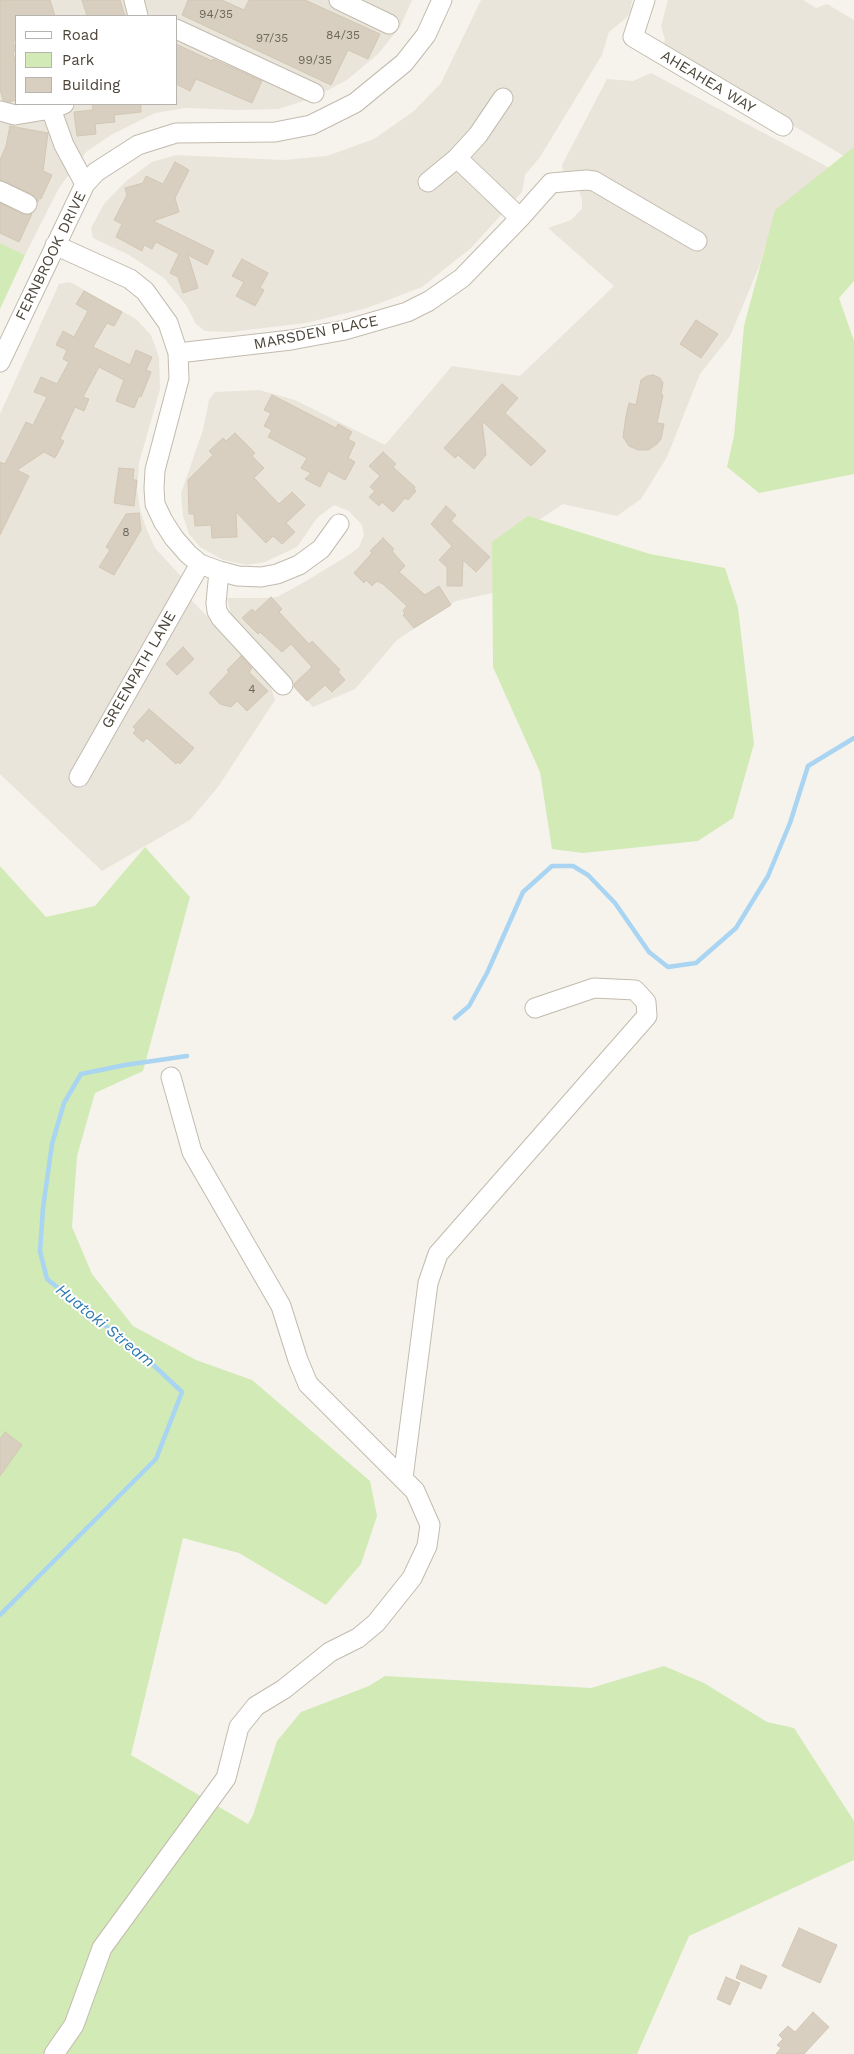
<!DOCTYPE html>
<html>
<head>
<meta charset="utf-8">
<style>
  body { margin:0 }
  #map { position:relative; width:854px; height:2054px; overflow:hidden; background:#f6f3ec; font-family:"Work Sans",sans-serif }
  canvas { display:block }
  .legend { position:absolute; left:15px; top:15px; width:162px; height:90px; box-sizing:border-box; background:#fff; border:1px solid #b7b4b0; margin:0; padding:6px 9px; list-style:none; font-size:15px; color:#4b4439 }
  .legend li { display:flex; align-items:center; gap:10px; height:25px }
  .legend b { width:25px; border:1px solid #b7b4b0 }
</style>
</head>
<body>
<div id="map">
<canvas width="854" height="2054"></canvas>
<ul class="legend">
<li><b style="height:6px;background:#fff"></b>Road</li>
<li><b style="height:14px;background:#d2eab5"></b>Park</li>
<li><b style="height:14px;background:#d8cfc1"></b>Building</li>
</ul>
</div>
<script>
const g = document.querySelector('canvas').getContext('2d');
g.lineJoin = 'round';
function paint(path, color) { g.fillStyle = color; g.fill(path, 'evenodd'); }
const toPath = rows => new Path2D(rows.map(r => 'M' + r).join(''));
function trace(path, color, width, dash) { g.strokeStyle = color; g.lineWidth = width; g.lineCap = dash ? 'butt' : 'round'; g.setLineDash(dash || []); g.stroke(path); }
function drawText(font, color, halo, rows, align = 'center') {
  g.font = font + ' "Work Sans",sans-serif'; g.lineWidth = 4; g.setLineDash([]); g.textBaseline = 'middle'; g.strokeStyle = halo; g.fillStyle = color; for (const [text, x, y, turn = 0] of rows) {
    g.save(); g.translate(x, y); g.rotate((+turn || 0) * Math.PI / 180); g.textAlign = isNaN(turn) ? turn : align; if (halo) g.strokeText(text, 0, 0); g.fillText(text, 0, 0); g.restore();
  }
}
paint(toPath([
  [0,0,412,0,400,27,378,54,347,80,315,97,279,109,237,110,185,108,155,113,111,135,86,152,59,188,25,255,0,243],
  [16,16,176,16,176,104,16,104],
  [481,0,632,0,630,12,625,19,609,32,602,55,540,157,525,175,522,192,471,248,422,287,367,308,306,323,230,332,205,331,196,324,186,305,164,278,129,255,93,238,91,228,104,204,125,182,152,162,176,155,283,160,327,156,374,139,414,111,441,83],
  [668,0,803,0,816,8,827,4,854,20,854,162,663,48,665,40,661,26],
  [651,73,854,181,766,243,759,267,730,336,700,374,667,457,641,499,617,516,563,504,497,548,501,591,456,601,397,640,355,689,313,707,231,615,227,598,267,598,277,597,301,584,349,555,359,547,364,535,362,525,349,511,334,505,317,518,297,547,265,562,247,565,223,560,200,547,189,534,183,516,181,493,203,430,209,400,215,392,259,390,295,400,385,445,452,366,520,376,614,286,548,228,571,220,582,209,582,199,576,184,564,175,562,165,607,79,633,81],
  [70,282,136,319,151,335,159,357,160,389,139,463,137,489,140,509,146,528,155,548,191,587,192,601,255,664,270,683,275,700,218,787,190,820,102,871,0,774,0,414,59,284]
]), '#eae5da');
paint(toPath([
  [854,147,854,281,839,298,854,341,854,474,759,493,727,467,734,436,744,326,775,210],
  [0,243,25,255,0,309],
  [528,516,650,554,725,568,738,608,754,744,733,818,698,841,583,853,552,849,540,772,493,667,492,542],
  [145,847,190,897,143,1071,95,1093,77,1156,72,1227,92,1274,133,1326,196,1360,252,1380,370,1481,377,1516,361,1564,326,1605,239,1553,183,1538,131,1755,248,1824,253,1815,277,1741,301,1712,369,1686,385,1676,591,1688,664,1666,704,1683,767,1722,794,1728,854,1821,854,1860,689,1936,637,2054,0,2054,0,866,46,917,95,906]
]), '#d2eab5');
trace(toPath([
  [455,1018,469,1006,487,973,523,892,552,866,573,866,588,875,615,903,649,952,668,967,696,963,736,928,768,876,790,823,808,766,854,738],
  [0,1615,156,1459,182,1392,148,1360,47,1279,40,1251,43,1208,52,1144,64,1103,81,1074,125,1065,187,1056]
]), '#a9d4f2', 4.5);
const building = toPath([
  [0,0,50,0,55,16,16,16,16,40,13,41,16,51,13,52,16,65,16,100,9,102,3,100,0,89,0,0],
  [82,0,120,0,125,16,87,16,82,0],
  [188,0,222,0,244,10,249,0,305,0,380,34,368,59,348,50,331,85,182,15,188,0],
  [176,44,212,61,213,59,262,81,252,103,196,79,190,91,176,84,176,44],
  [92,104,141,104,141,112,114,115,115,122,95,124,96,134,77,136,74,112,93,110,92,104],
  [10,126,48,133,43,171,52,175,41,199,39,198,38,202,32,194,0,180,0,160,6,146,10,126],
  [175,162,189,170,175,198,179,212,153,221,214,251,207,265,188,255,198,288,183,293,178,277,170,273,179,254,156,242,152,249,144,245,142,251,116,237,122,224,114,220,127,195,125,188,143,183,146,176,163,184,175,162],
  [0,203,22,214,32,214,19,242,0,233,0,203],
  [242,259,268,273,260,288,264,290,255,306,236,296,244,282,232,276,242,259],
  [84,291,122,312,114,326,107,323,93,347,130,365,136,350,152,357,146,370,151,372,141,397,139,396,134,408,116,401,124,380,99,367,83,397,89,399,84,411,75,407,60,439,64,441,55,458,44,452,17,470,29,476,0,535,0,462,5,464,26,422,33,425,47,397,34,392,41,377,57,384,69,362,63,359,67,350,56,345,63,331,74,337,88,311,76,304,84,291],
  [696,320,718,334,701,358,680,344,696,320],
  [653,375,660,378,663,383,661,394,663,395,657,423,664,424,661,439,657,444,648,450,638,450,629,446,623,437,626,416,629,403,636,405,641,380,647,376,653,375],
  [502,384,518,398,505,413,546,451,531,466,482,421,486,455,474,469,458,455,455,458,444,448,502,384],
  [272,395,336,428,338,424,352,432,348,439,355,443,348,458,355,462,345,480,328,471,320,487,305,479,311,473,301,468,307,458,268,437,272,430,264,426,271,413,264,410,272,395],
  [235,433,255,453,252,456,264,468,254,478,279,504,292,492,305,505,286,523,295,532,282,544,273,536,266,543,236,512,237,537,212,538,211,525,195,526,194,514,189,514,188,480,213,455,209,451,223,438,226,441,235,433],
  [383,452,396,464,393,467,415,487,414,489,416,491,408,500,405,498,393,512,382,502,379,506,369,497,375,491,370,487,380,476,369,466,383,452],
  [119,468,134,469,133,480,137,480,134,506,114,503,119,468],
  [446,506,456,515,451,521,490,557,476,572,463,560,462,586,447,586,447,567,439,560,452,546,431,524,446,506],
  [139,513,141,530,114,575,99,567,110,550,106,547,126,514,139,513],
  [383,538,394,549,392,551,405,566,399,572,425,595,439,586,451,605,414,628,403,615,405,613,403,611,407,606,383,584,377,581,372,586,366,580,364,583,354,573,372,553,370,551,383,538],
  [271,597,282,609,279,612,309,644,312,641,340,670,338,672,345,680,332,692,325,685,307,701,294,687,294,684,312,667,291,644,282,652,260,632,258,634,242,618,252,609,255,612,271,597],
  [183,647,194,659,177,675,166,664,183,647],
  [241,656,252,668,249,672,268,691,247,711,237,701,231,707,220,704,209,693,229,672,227,670,241,656],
  [149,709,194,748,180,764,178,762,176,764,147,738,143,742,133,733,136,730,133,727,149,709],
  [5,1432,22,1445,0,1476,0,1439,5,1432],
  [799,1928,837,1945,820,1983,782,1966,799,1928],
  [741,1965,767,1976,761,1989,736,1978,741,1965],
  [726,1977,740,1983,730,2005,717,1999,726,1977],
  [813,2012,829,2027,804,2054,776,2054,781,2048,777,2045,783,2039,779,2035,788,2026,795,2032,813,2012]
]);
paint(building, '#d8cfc1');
trace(building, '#d3c7b4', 1);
const minor = toPath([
  [134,0,138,16],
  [339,0,389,24],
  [645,0,633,37,783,126],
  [176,29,314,93],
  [51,109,64,145,85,184],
  [0,111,15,115,51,109,64,104],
  [457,158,520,218],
  [428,182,457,158,478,135,503,98],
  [0,191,27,204],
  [55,245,130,279,145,291,168,323,178,353,179,379,155,470,154,488,155,504,163,521,174,538,188,554,200,564,219,571,238,576,261,577,277,574,299,565,321,549,339,524],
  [178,353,291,340,345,330,407,312,429,301,462,278,520,218,551,183,586,180,594,181,697,241],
  [0,362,85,184,96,172,138,145,176,133,275,132,311,125,355,103,404,63,426,35,442,0],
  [219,571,216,603,217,611,221,618,283,685],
  [79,777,200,564],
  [403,1478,428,1283,438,1254,647,1016,646,1002,635,990,594,988,535,1008],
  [54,2054,74,2025,102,1948,226,1778,239,1727,256,1706,284,1689,330,1652,358,1638,376,1623,412,1578,427,1546,430,1525,415,1491,308,1384,298,1360,281,1306,192,1152,171,1077]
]);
trace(minor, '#c2bbae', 21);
trace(minor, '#fff', 19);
drawText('12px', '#6e675b', null, [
  ["94/35",216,14],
  ["84/35",343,35],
  ["97/35",272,38],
  ["99/35",315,60],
  ["8",126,532],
  ["4",252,689]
]);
drawText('15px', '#4b4439', '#fff', [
  ["AHEAHEA WAY",708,82,31],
  ["FERNBROOK DRIVE",51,256,-64],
  ["MARSDEN PLACE",316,333,-11],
  ["GREENPATH LANE",139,670,-60]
]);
drawText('italic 16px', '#2e7ab2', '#fff', [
  ["Huatoki Stream",105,1326,39]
]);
</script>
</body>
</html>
